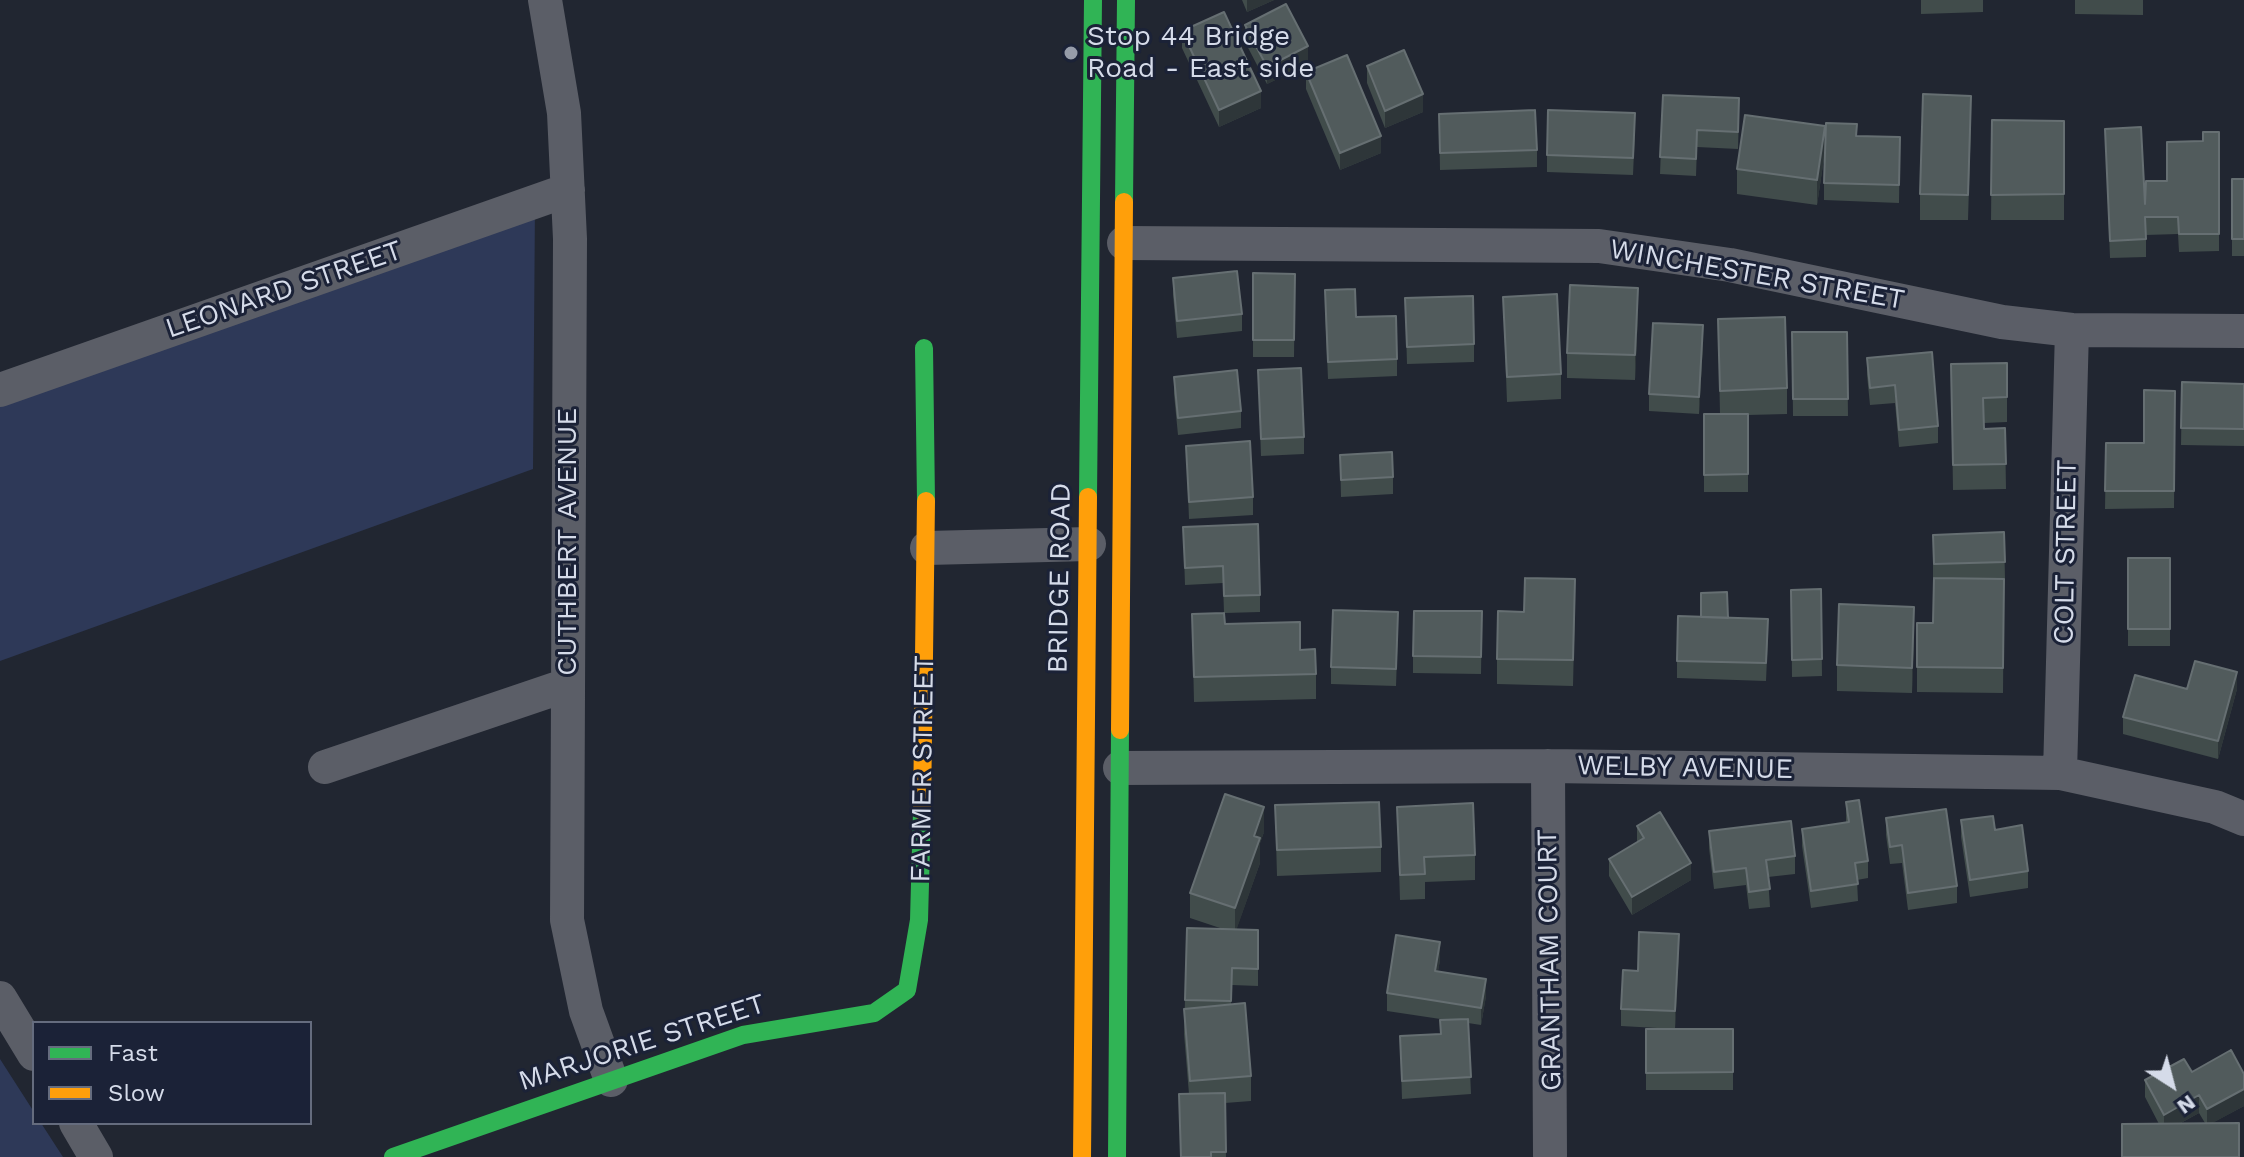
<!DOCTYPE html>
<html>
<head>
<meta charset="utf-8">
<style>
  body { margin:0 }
  #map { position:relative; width:2244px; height:1157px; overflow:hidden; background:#212631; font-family:"Work Sans",sans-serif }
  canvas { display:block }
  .legend { position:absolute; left:32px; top:1021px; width:280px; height:104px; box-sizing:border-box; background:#1b2237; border:2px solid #656c7e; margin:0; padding:10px 14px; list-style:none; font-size:24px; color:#d5dbe9 }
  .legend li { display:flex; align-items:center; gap:16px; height:40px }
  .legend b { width:40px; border:2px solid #656c7e }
  .north { position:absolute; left:2132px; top:1045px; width:80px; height:80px; -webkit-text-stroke:6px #1b2237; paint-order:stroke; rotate:144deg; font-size:22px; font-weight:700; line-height:32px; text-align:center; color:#d5dbe9 }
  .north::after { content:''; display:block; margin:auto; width:28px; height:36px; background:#d5dbe9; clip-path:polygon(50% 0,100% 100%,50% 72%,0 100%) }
</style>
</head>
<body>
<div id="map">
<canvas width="2244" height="1157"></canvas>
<ul class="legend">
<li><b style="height:10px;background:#30b455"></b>Fast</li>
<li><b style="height:10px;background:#ff9f0a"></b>Slow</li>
</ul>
<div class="north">N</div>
</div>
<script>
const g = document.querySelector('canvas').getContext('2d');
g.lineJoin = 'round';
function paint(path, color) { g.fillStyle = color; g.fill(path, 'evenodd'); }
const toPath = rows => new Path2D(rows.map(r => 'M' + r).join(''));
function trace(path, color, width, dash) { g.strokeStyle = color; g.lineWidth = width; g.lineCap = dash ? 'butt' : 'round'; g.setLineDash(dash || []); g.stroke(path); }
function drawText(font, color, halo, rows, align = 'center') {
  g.font = font + ' "Work Sans",sans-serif'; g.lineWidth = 6; g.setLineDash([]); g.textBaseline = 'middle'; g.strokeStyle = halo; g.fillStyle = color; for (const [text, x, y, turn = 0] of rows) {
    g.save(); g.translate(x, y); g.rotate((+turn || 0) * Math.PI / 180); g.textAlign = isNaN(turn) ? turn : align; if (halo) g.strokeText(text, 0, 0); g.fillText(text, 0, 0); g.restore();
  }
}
paint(toPath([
  [535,202,533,469,0,661,0,391],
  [0,1059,34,1112,34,1123,41,1123,63,1157,0,1157]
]), '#2e3958');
trace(toPath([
  [545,0,564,113,570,239,567,920,586,1011,611,1080],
  [1124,243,1599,246,1730,265,2002,322,2072,330,2244,331],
  [0,390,568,190],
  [927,548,1089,544],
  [1548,766,1550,1155],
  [325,767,567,685],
  [1120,768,1548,766,2060,773,2215,807,2244,819],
  [2060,773,2072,330],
  [0,998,34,1054],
  [76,1123,96,1157]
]), '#5b5e67', 34);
trace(toPath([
  [1124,202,1126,0],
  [924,348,926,501],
  [1088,497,1093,0],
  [393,1157,743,1035,874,1013,907,990,919,920,922,811],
  [1117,1157,1120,730]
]), '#30b455', 18);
trace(toPath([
  [1120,730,1124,202],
  [922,811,926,501],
  [1082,1157,1088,497]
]), '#ff9f0a', 18);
paint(toPath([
  [1242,0,1274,0,1247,12],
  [1921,0,1983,0,1983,12,1921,14],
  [2075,0,2143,0,2143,15,2075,14],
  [1245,25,1308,64,1267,84,1245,42],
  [1182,31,1261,108,1219,127,1182,48],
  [1367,66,1423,112,1385,128,1367,83],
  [1306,72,1381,153,1340,170,1306,89],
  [1663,95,1739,115,1738,149,1697,147,1696,176,1660,174],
  [1439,114,1537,150,1537,167,1440,170],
  [1992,120,2064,121,2064,220,1991,220],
  [1971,121,1968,220,1920,220,1920,194],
  [2105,129,2145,204,2203,141,2219,132,2219,251,2179,252,2178,234,2146,235,2146,257,2110,258],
  [1635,130,1633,175,1547,172,1547,155],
  [1900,137,1899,203,1824,200,1824,183],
  [1825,151,1817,205,1737,194,1737,169],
  [2232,179,2244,179,2244,256,2232,256],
  [1253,273,1295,274,1294,357,1253,357],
  [1173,278,1242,314,1242,331,1177,338,1173,295],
  [1503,297,1561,374,1561,399,1507,402],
  [1405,298,1474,344,1474,362,1407,364],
  [1325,308,1356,317,1397,359,1397,376,1328,379],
  [1638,313,1635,380,1567,378,1567,353],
  [1718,319,1787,388,1787,414,1748,415,1748,492,1704,492,1704,414,1720,414],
  [1792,332,1847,332,1848,416,1793,416],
  [1703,343,1699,414,1649,411,1649,394],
  [1867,358,1938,426,1938,443,1899,447,1895,403,1870,405,1867,375],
  [2007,363,2007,422,1984,423,1984,429,2005,428,2006,489,1953,490,1951,364],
  [1258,370,1304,437,1304,454,1261,456],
  [1174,377,1241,411,1241,428,1178,435,1174,394],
  [2182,382,2244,384,2244,446,2181,445],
  [2175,391,2174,508,2105,509,2106,443,2144,443],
  [1186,446,1253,497,1253,515,1189,519],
  [1340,455,1393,477,1393,494,1341,497],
  [1183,527,1260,595,1260,612,1225,613,1225,624,1300,650,1316,674,1316,699,1194,702,1192,614,1224,613,1223,583,1185,585],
  [2004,532,2005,579,2001,579,2004,579,2003,693,1917,692,1917,623,1933,623,1933,535],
  [2128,558,2170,558,2170,646,2128,646],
  [1821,589,1822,676,1792,677,1791,590],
  [1575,604,1573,686,1497,684,1497,659,1524,612],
  [1482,611,1481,674,1413,673,1413,656],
  [1728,618,1768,636,1766,681,1677,678,1677,661],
  [1398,629,1396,686,1331,684,1331,667],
  [1914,632,1912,693,1837,691,1837,665],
  [2187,689,2237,689,2218,759,2123,734,2123,717],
  [1846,802,1868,861,1868,878,1857,880,1858,901,1811,908,1802,846,1802,829,1846,823],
  [1275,805,1381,847,1381,872,1277,876],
  [1397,807,1475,855,1475,880,1425,882,1425,899,1400,900],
  [1886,818,1957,886,1957,903,1908,910,1902,863,1890,864,1886,835],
  [1961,820,1995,830,2028,871,2028,888,1970,897,1961,837],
  [1637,826,1691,880,1632,915,1609,876,1609,859,1637,842],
  [1709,831,1795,856,1795,874,1768,877,1770,907,1749,909,1746,885,1714,889,1709,848],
  [1264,832,1260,843,1260,863,1236,930,1258,930,1258,986,1232,985,1231,1004,1251,1076,1251,1101,1225,1103,1226,1157,1180,1157,1189,1094,1184,1034,1187,928,1223,929,1190,918,1190,893],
  [1679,951,1675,1029,1621,1026,1621,1009,1638,971],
  [1440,960,1438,971,1486,996,1481,1025,1468,1023,1471,1094,1402,1099,1400,1036,1440,1034,1447,1020,1387,1011,1387,993],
  [1646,1029,1733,1029,1733,1090,1646,1090],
  [2231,1050,2244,1074,2244,1106,2212,1123,2239,1123,2239,1157,2122,1157,2122,1124,2159,1124,2145,1097,2145,1080,2184,1059,2192,1072],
  [2199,1113,2205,1123,2179,1124]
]), '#414c4b');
paint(toPath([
  [1247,0,1274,0,1247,12],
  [1308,46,1308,64,1267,84,1267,67],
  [1261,91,1261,108,1219,127,1219,110],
  [1423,94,1423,112,1385,128,1385,111],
  [1825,126,1825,151,1817,205,1817,180],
  [1381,136,1381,153,1340,170,1340,153],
  [1638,288,1638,313,1635,380,1635,355],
  [1703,325,1703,343,1699,414,1699,397],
  [1914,607,1914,632,1912,693,1912,668],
  [2237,672,2237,689,2218,759,2218,741],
  [1264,807,1264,832,1260,843,1260,863,1235,934,1235,908,1254,836],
  [1691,863,1691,880,1632,915,1632,897],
  [1679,934,1679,951,1675,1029,1675,1011],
  [1440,942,1440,960,1435,988,1435,971],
  [1486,979,1486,996,1481,1025,1481,1008],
  [2244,1089,2244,1106,2207,1126,2207,1109],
  [2199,1095,2199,1113,2164,1132,2164,1115]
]), '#2e3639');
const building = toPath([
  [1286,4,1308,46,1267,67,1245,25,1286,4],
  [1224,12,1261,91,1219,110,1182,31,1224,12],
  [1404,50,1423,94,1385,111,1367,66,1404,50],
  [1347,55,1381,136,1340,153,1306,72,1347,55],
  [1923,94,1971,96,1968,195,1920,194,1923,94],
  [1663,95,1739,98,1738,132,1697,130,1696,159,1660,157,1663,95],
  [1535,110,1537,150,1440,153,1439,114,1535,110],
  [1548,110,1635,113,1633,158,1547,155,1548,110],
  [1745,115,1825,126,1817,180,1737,169,1745,115],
  [1992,120,2064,121,2064,194,1991,195,1992,120],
  [1826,123,1857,124,1856,136,1900,137,1899,185,1824,183,1826,123],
  [2141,127,2145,204,2146,181,2167,181,2167,142,2203,141,2203,132,2219,132,2219,234,2179,234,2178,217,2145,217,2146,239,2110,241,2105,129,2141,127],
  [2232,179,2244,179,2244,239,2232,239,2232,179],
  [1237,271,1242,314,1177,321,1173,278,1237,271],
  [1253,273,1295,274,1294,340,1253,340,1253,273],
  [1570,285,1638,288,1635,355,1567,353,1570,285],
  [1355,289,1356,317,1396,316,1397,359,1328,362,1325,290,1355,289],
  [1557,294,1561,374,1507,377,1503,297,1557,294],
  [1473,296,1474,344,1407,347,1405,298,1473,296],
  [1785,317,1787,388,1720,391,1718,319,1785,317],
  [1653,323,1703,325,1699,397,1649,394,1653,323],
  [1792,332,1847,332,1848,399,1793,399,1792,332],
  [1932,352,1938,426,1899,430,1895,385,1870,388,1867,358,1932,352],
  [2007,363,2007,397,1983,398,1984,429,2005,428,2006,464,1953,465,1951,364,2007,363],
  [1301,368,1304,437,1261,439,1258,370,1301,368],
  [1237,370,1241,411,1178,418,1174,377,1237,370],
  [2182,382,2244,384,2244,429,2181,428,2182,382],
  [2144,390,2175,391,2174,491,2105,491,2106,443,2144,443,2144,390],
  [1704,414,1748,414,1748,474,1704,475,1704,414],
  [1250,441,1253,497,1189,502,1186,446,1250,441],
  [1392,452,1393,477,1341,480,1340,455,1392,452],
  [1258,524,1260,595,1224,596,1223,566,1185,568,1183,527,1258,524],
  [2004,532,2005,562,1934,564,1933,535,2004,532],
  [2128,558,2170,558,2170,629,2128,629,2128,558],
  [1525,578,1575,579,1573,660,1497,659,1498,611,1524,612,1525,578],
  [1934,578,2004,579,2003,668,1917,667,1917,623,1933,623,1934,578],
  [1821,589,1822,659,1792,660,1791,590,1821,589],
  [1727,592,1728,618,1701,617,1701,593,1727,592],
  [1839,604,1914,607,1912,668,1837,665,1839,604],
  [1333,610,1398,612,1396,669,1331,667,1333,610],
  [1414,611,1482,611,1481,657,1413,656,1414,611],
  [1224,613,1225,624,1300,622,1300,650,1315,649,1316,674,1194,677,1192,614,1224,613],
  [1678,616,1768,619,1766,663,1677,661,1678,616],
  [2195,661,2237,672,2218,741,2123,717,2135,675,2187,689,2195,661],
  [1225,794,1264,807,1254,836,1260,838,1235,908,1190,893,1225,794],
  [1859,800,1868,861,1855,863,1858,884,1811,891,1802,829,1849,822,1846,802,1859,800],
  [1379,802,1381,847,1277,850,1275,805,1379,802],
  [1473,803,1475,855,1424,857,1425,874,1400,875,1397,807,1473,803],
  [1946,809,1957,886,1908,893,1902,845,1890,847,1886,818,1946,809],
  [1660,812,1691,863,1632,897,1609,859,1644,838,1637,826,1660,812],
  [1993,816,1995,830,2022,825,2028,871,1970,880,1961,820,1993,816],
  [1791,821,1795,856,1766,860,1770,889,1749,892,1746,868,1714,872,1709,831,1791,821],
  [1187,928,1258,930,1258,969,1232,968,1231,1001,1185,1000,1187,928],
  [1639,932,1679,934,1675,1011,1621,1009,1623,970,1638,971,1639,932],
  [1396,935,1440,942,1435,971,1486,979,1481,1008,1387,993,1396,935],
  [1245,1003,1251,1076,1190,1081,1184,1009,1245,1003],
  [1468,1019,1471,1077,1402,1081,1400,1036,1441,1034,1440,1020,1468,1019],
  [1646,1029,1733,1029,1733,1072,1646,1073,1646,1029],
  [2231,1050,2244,1074,2244,1089,2207,1109,2199,1095,2164,1115,2145,1080,2184,1059,2192,1072,2231,1050],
  [1225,1093,1226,1152,1211,1152,1211,1157,1181,1157,1179,1094,1225,1093],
  [2239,1123,2239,1157,2122,1157,2122,1124,2239,1123]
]);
paint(building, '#515b5c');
trace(building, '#666f72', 2);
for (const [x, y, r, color] of [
  [1071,53,8,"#969ca9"]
]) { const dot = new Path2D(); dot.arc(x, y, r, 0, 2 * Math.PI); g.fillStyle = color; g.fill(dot); trace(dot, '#1b2237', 3); }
drawText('28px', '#d5dbe9', '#1b2237', [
  ["Stop 44 Bridge",1087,37],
  ["Road - East side",1087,69]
], 'left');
drawText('28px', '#d5dbe9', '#1b2237', [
  ["WINCHESTER STREET",1757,275,10],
  ["LEONARD STREET",284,290,-19],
  ["CUTHBERT AVENUE",568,542,-90],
  ["COLT STREET",2066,552,-89],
  ["BRIDGE ROAD",1060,578,-89],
  ["WELBY AVENUE",1685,768,1],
  ["FARMER STREET",923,769,-89],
  ["GRANTHAM COURT",1550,960,-91],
  ["MARJORIE STREET",642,1043,-18]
]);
</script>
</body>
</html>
